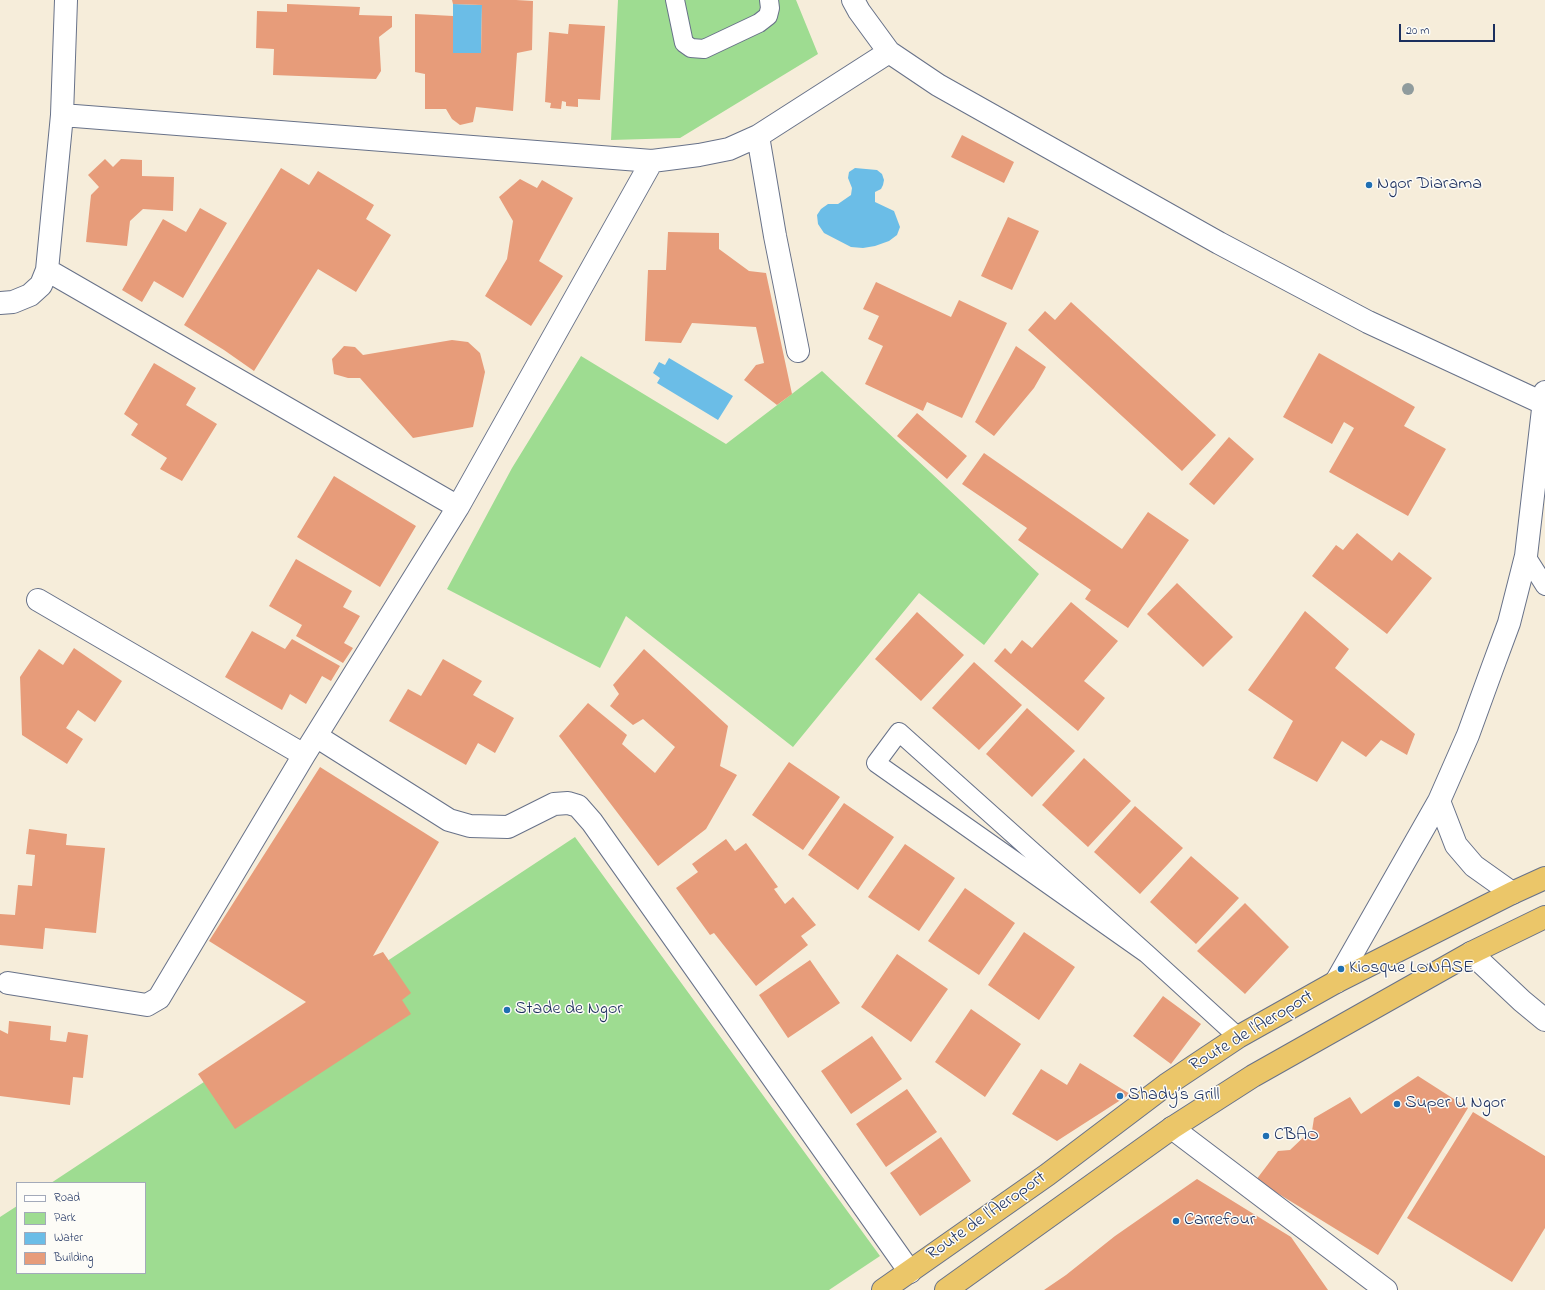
<!DOCTYPE html>
<html>
<head>
<meta charset="utf-8">
<style>
  body { margin:0 }
  #map { position:relative; width:1545px; height:1290px; overflow:hidden; background:#f6edda; font-family:"Indie Flower",sans-serif }
  canvas { display:block }
  .legend { position:absolute; left:16px; top:1182px; width:130px; height:92px; box-sizing:border-box; background:#fdfcf7; border:1px solid #a3aaba; margin:0; padding:5px 7px; list-style:none; font-size:12px; color:#1b2f5e }
  .legend li { display:flex; align-items:center; gap:8px; height:20px }
  .legend b { width:20px; border:1px solid #a3aaba }
  .scale { position:absolute; left:1399px; top:24px; width:96px; height:18px; box-sizing:border-box; border:2px solid #1b2f5e; border-top:0; padding-left:5px; font-size:12px; line-height:14px; white-space:nowrap; color:#1b2f5e; -webkit-text-stroke:3px #fdfcf7; paint-order:stroke }
</style>
</head>
<body>
<div id="map">
<canvas width="1545" height="1290"></canvas>
<ul class="legend">
<li><b style="height:5px;background:#fff"></b>Road</li>
<li><b style="height:11px;background:#9edc91"></b>Park</li>
<li><b style="height:11px;background:#6bbde7"></b>Water</li>
<li><b style="height:11px;background:#e79c7a"></b>Building</li>
</ul>
<div class="scale">20 m</div>
</div>
<script>
const g = document.querySelector('canvas').getContext('2d');
g.lineJoin = 'round';
function paint(path, color) { g.fillStyle = color; g.fill(path, 'evenodd'); }
const toPath = rows => new Path2D(rows.map(r => 'M' + r).join(''));
function trace(path, color, width, dash) { g.strokeStyle = color; g.lineWidth = width; g.lineCap = dash ? 'butt' : 'round'; g.setLineDash(dash || []); g.stroke(path); }
function drawText(font, color, halo, rows, align = 'center') {
  g.font = font + ' "Indie Flower",sans-serif'; g.lineWidth = 3; g.setLineDash([]); g.textBaseline = 'middle'; g.strokeStyle = halo; g.fillStyle = color; for (const [text, x, y, turn = 0] of rows) {
    g.save(); g.translate(x, y); g.rotate((+turn || 0) * Math.PI / 180); g.textAlign = isNaN(turn) ? turn : align; if (halo) g.strokeText(text, 0, 0); g.fillText(text, 0, 0); g.restore();
  }
}
paint(toPath([
  [618,0,796,0,818,54,680,138,611,140],
  [581,356,726,444,822,371,1039,574,984,645,919,593,793,747,626,616,600,668,447,589,512,468],
  [575,837,880,1256,829,1290,0,1290,0,1217,17,1206,17,1273,145,1273,145,1183,51,1183]
]), '#9edc91');
paint(toPath([
  [453,4,482,5,481,53,453,53],
  [855,168,877,170,882,174,884,180,883,185,881,189,875,192,875,202,894,211,900,227,897,235,889,241,875,246,863,248,851,247,824,233,818,224,817,215,821,209,828,204,838,204,851,195,852,188,848,178,849,172],
  [669,358,733,396,718,420,657,383,660,378,653,373,659,362,665,365]
]), '#6bbde7');
paint(toPath([
  [452,0,516,0,533,1,532,50,517,53,513,111,476,107,473,122,460,125,452,119,446,109,425,109,425,74,415,72,415,14,453,16,453,53,481,53,482,5,453,4],
  [287,4,360,7,359,15,392,16,392,27,379,37,381,71,376,79,273,75,274,49,256,48,257,11,287,12],
  [569,24,605,26,600,100,578,99,578,107,566,106,566,102,562,101,561,109,550,108,551,103,545,102,549,32,568,34],
  [962,135,1014,162,1004,183,951,157],
  [105,159,113,167,121,159,142,160,142,176,174,177,173,211,143,209,130,221,127,246,86,242,91,195,99,187,88,175],
  [281,168,309,185,318,171,374,205,366,219,391,235,356,292,318,269,254,371,224,350,184,325],
  [520,179,537,188,542,180,573,198,539,261,563,276,531,326,485,296,507,259,513,221,499,197],
  [200,208,227,223,183,298,154,281,142,302,122,290,163,219,186,232],
  [1008,217,1039,231,1012,290,981,276],
  [668,232,719,233,719,249,749,271,766,273,792,394,777,405,744,380,756,365,764,363,756,327,692,323,681,343,645,341,648,270,666,270],
  [876,282,951,317,959,300,1007,323,962,418,927,402,923,411,865,384,883,346,868,339,879,316,863,309],
  [1071,302,1216,435,1182,471,1028,330,1045,311,1055,320],
  [452,340,468,342,480,353,485,372,473,427,413,438,360,378,348,378,334,374,332,359,344,346,355,347,363,355],
  [1016,346,1046,367,1034,388,994,436,975,422],
  [1319,353,1415,407,1404,426,1446,449,1408,516,1329,472,1354,428,1344,422,1332,444,1283,417],
  [154,363,196,388,186,405,217,424,182,481,160,469,167,458,131,435,138,424,124,414],
  [917,413,967,456,947,479,897,436],
  [1229,437,1254,459,1214,505,1189,484],
  [984,453,1122,549,1148,512,1189,540,1128,628,1085,599,1091,590,1018,540,1027,528,962,484],
  [334,476,416,526,380,587,297,537],
  [1357,533,1392,561,1399,552,1432,578,1387,634,1312,576,1336,545,1343,550],
  [296,559,352,591,343,607,360,616,344,643,353,648,343,663,296,636,302,625,269,606],
  [1177,583,1233,637,1203,667,1147,614],
  [1071,602,1118,641,1084,681,1105,698,1078,731,994,661,1005,648,1011,654,1022,640,1032,648],
  [1305,611,1349,649,1335,668,1415,734,1407,755,1381,740,1366,757,1342,741,1317,782,1273,758,1293,721,1248,690],
  [917,612,964,655,921,701,875,659],
  [252,631,285,649,292,639,340,666,331,681,322,676,306,704,290,694,282,710,225,677],
  [74,648,122,681,95,722,78,710,66,728,83,739,67,764,22,735,20,677,39,649,63,665],
  [644,649,728,726,720,766,737,775,706,829,658,866,559,736,588,703,627,735,622,744,655,773,675,747,643,719,633,725,610,706,619,694,613,685],
  [443,659,482,681,473,695,514,718,495,753,478,743,466,765,389,721,408,689,421,696],
  [974,662,1022,705,979,750,932,708],
  [1027,708,1075,751,1032,797,986,754],
  [1084,758,1131,801,1088,847,1042,805],
  [789,762,840,797,803,850,752,815],
  [320,767,439,842,373,956,383,952,411,993,402,1000,411,1014,235,1129,198,1074,306,1002,209,941],
  [844,803,894,837,858,890,808,855],
  [1135,806,1183,848,1140,894,1094,852],
  [29,829,67,834,66,845,105,848,96,933,45,928,43,949,0,945,0,914,15,915,18,885,32,886,35,855,26,854],
  [726,839,735,851,746,843,778,887,774,889,785,904,793,897,816,925,801,936,808,945,756,986,714,933,710,935,676,888,698,872,692,864],
  [905,844,955,878,919,931,868,897],
  [1191,856,1239,898,1196,944,1150,902],
  [965,888,1015,923,979,975,928,941],
  [1245,903,1289,947,1245,994,1197,951],
  [1024,932,1075,967,1039,1020,988,985],
  [897,954,948,989,911,1042,861,1007],
  [810,960,840,1003,788,1038,759,995],
  [1163,996,1201,1024,1171,1064,1133,1036],
  [971,1009,1021,1044,985,1097,935,1062],
  [9,1021,51,1026,50,1040,66,1042,68,1032,88,1035,83,1078,73,1077,70,1105,0,1096,0,1030,8,1034],
  [872,1036,902,1079,851,1114,821,1071],
  [1080,1063,1130,1094,1057,1141,1012,1114,1041,1069,1067,1085],
  [1418,1076,1468,1108,1378,1255,1256,1180,1278,1151,1290,1150,1309,1132,1312,1131,1314,1118,1350,1097,1361,1114],
  [907,1089,937,1132,886,1167,856,1124],
  [1473,1112,1545,1156,1545,1228,1512,1282,1407,1218],
  [941,1137,971,1181,920,1216,890,1173],
  [1197,1179,1291,1237,1328,1290,1044,1290,1066,1275,1115,1236]
]), '#e79c7a');
const lane = toPath([
  [675,0,684,43,691,48,704,49,759,23,768,16,770,8,769,0],
  [1526,556,1545,586],
  [1147,954,876,763,899,732,1147,954,1238,1037]
]);
const street = toPath([
  [853,0,859,11,889,52,938,85,1219,243,1368,322,1545,404],
  [62,115,652,161,699,155,729,149,758,136,889,52],
  [758,136,775,236,798,351],
  [47,270,458,507],
  [0,303,13,302,30,295,41,285,47,270,62,115,66,0],
  [38,600,304,755],
  [316,736,449,820,470,826,508,827,554,804,568,803,578,806,592,822,910,1272],
  [1439,801,1456,845,1474,866,1512,893],
  [1471,953,1522,1001,1545,1020],
  [1336,982,1439,801,1468,735,1492,669,1509,623,1526,556,1545,392],
  [8,983,147,1005,159,998,304,755,458,507,652,161],
  [1172,1128,1386,1290]
]);
const highway = toPath([
  [883,1290,1047,1175,1166,1085,1238,1037,1336,982,1512,893,1545,878],
  [946,1290,1172,1128,1253,1076,1471,953,1545,917]
]);
trace(lane, '#687289', 20);
trace(street, '#687289', 24);
trace(highway, '#687289', 24);
trace(lane, '#fff', 18);
trace(street, '#fff', 22);
trace(highway, '#ebc669', 22);
g.fillStyle = '#909c9d';
for (const [x, y] of [
  [1408,89]
]) { g.beginPath(); g.arc(x, y, 6, 0, 2 * Math.PI); g.fill(); }
for (const [x, y, r, color] of [
  [1369,185,4,"#1f6fb2"],
  [1341,969,4,"#1f6fb2"],
  [507,1010,4,"#1f6fb2"],
  [1120,1096,4,"#1f6fb2"],
  [1397,1104,4,"#1f6fb2"],
  [1266,1136,4,"#1f6fb2"],
  [1176,1221,4,"#1f6fb2"]
]) { const dot = new Path2D(); dot.arc(x, y, r, 0, 2 * Math.PI); g.fillStyle = color; g.fill(dot); trace(dot, '#fdfcf7', 1.5); }
drawText('18px', '#1b2f5e', '#fdfcf7', [
  ["Ngor Diarama",1377,185],
  ["Kiosque LONASE",1349,969],
  ["Stade de Ngor",515,1010],
  ["Shady’s Grill",1128,1096],
  ["Super U Ngor",1405,1104],
  ["CBAO",1274,1136],
  ["Carrefour",1184,1221]
], 'left');
drawText('18px', '#1b2f5e', '#fdfcf7', [
  ["Route de l'Aeroport",1252,1032,-31],
  ["Route de l'Aeroport",987,1217,-35]
]);
</script>
</body>
</html>
